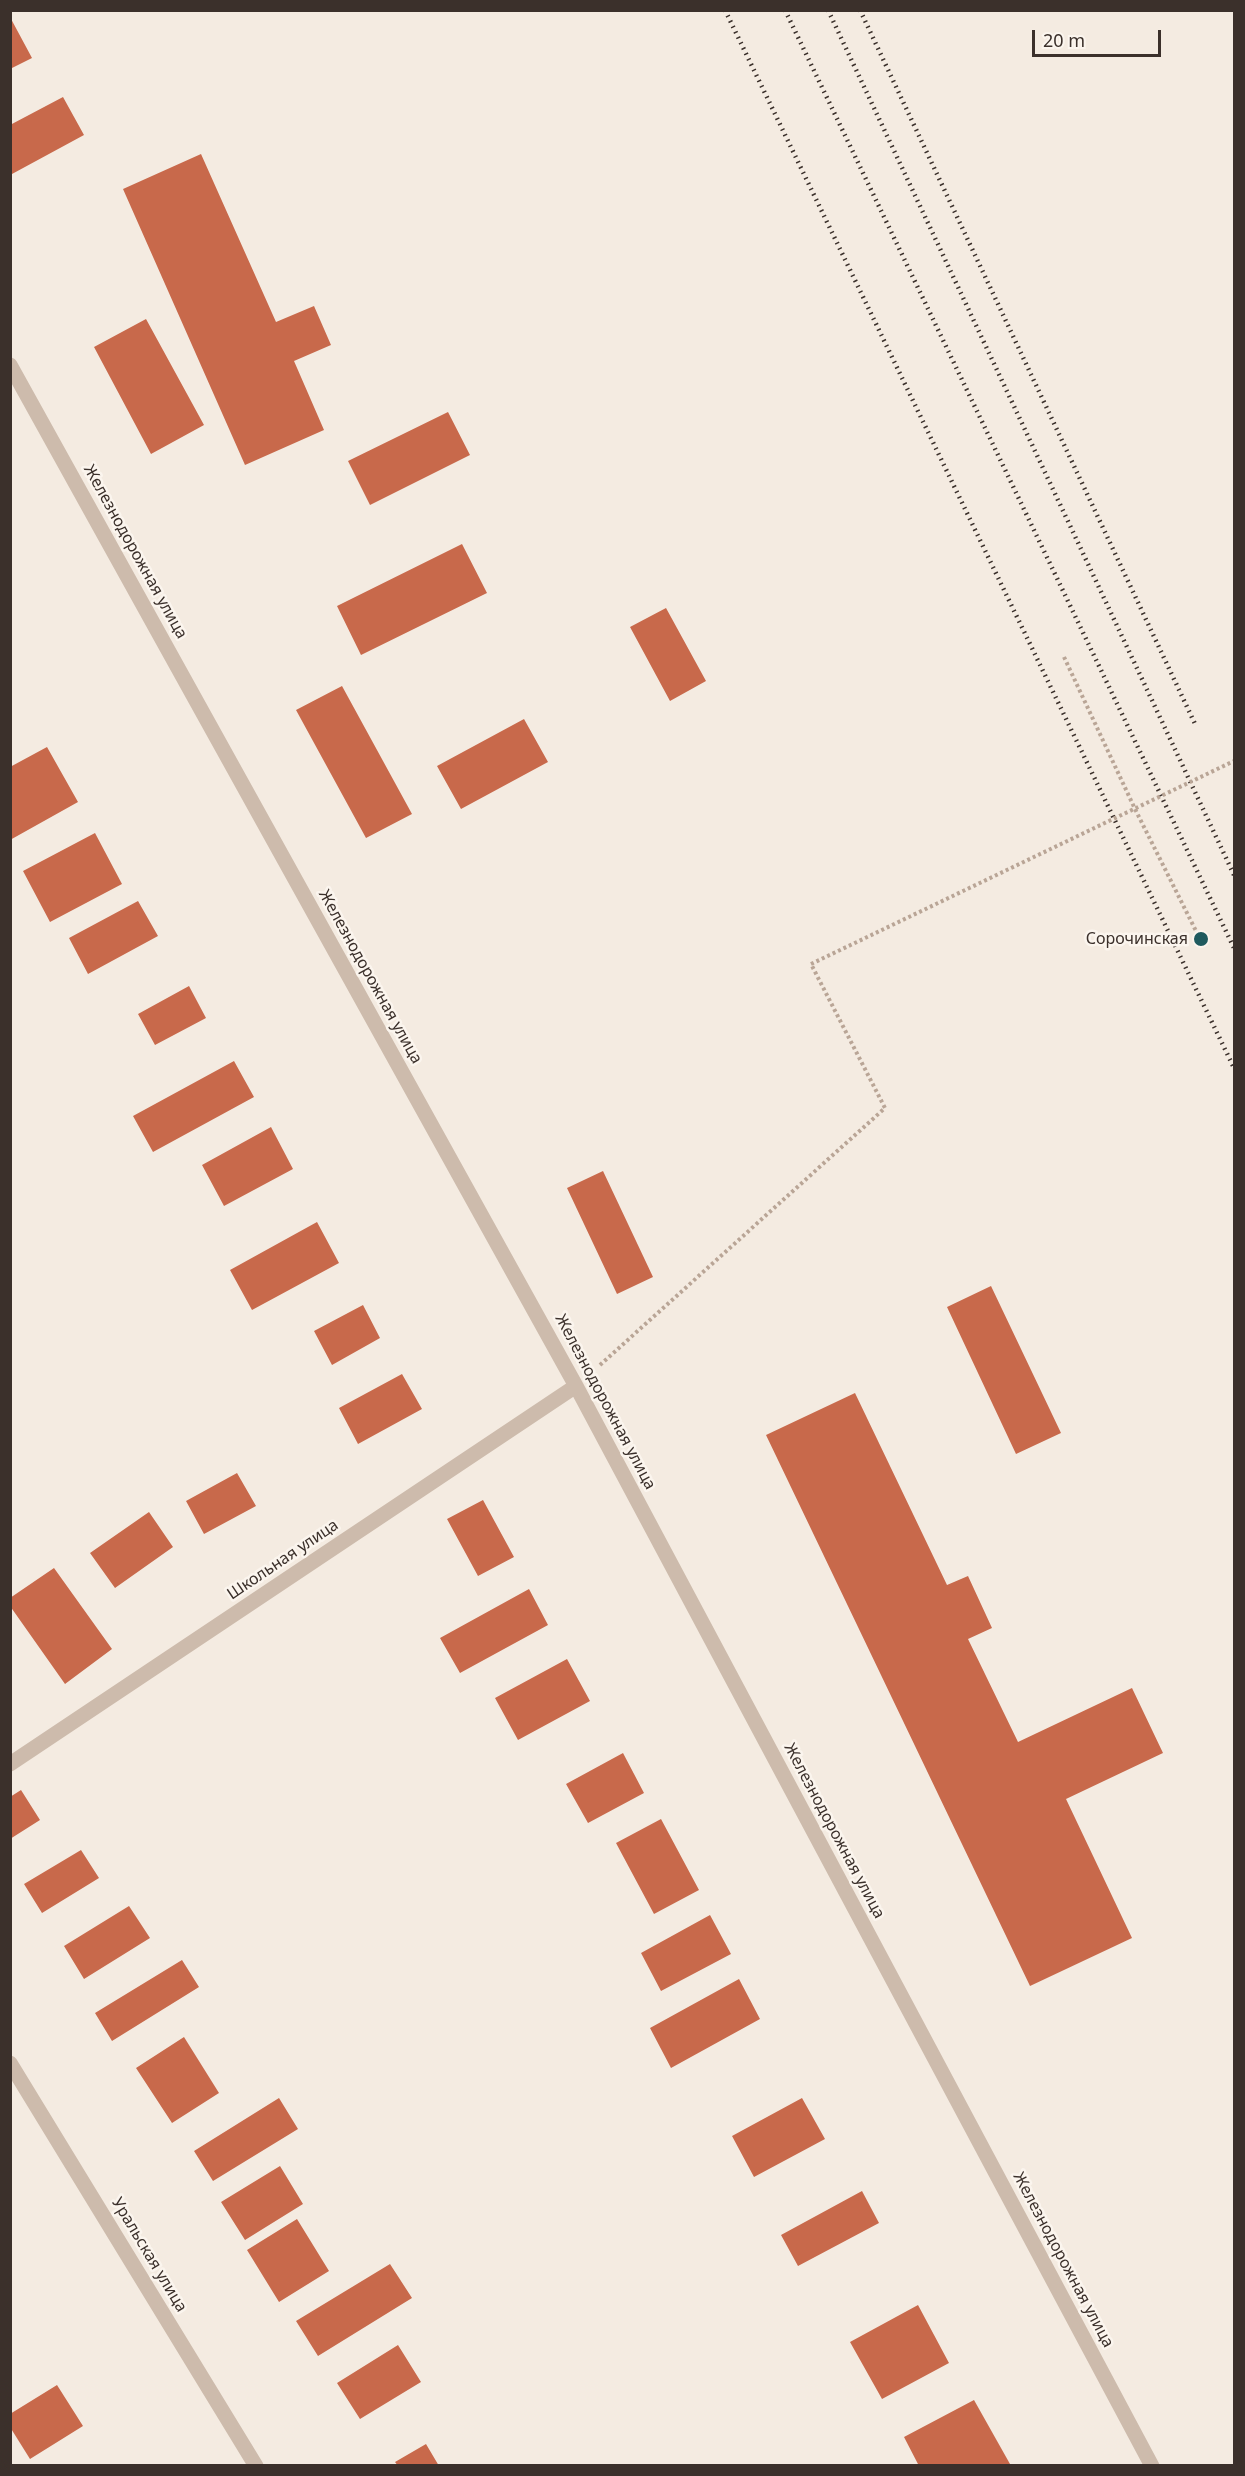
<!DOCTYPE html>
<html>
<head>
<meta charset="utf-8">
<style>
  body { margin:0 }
  #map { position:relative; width:1245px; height:2476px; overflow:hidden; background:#f4ebe1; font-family:"Noto Sans",sans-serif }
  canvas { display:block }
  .frame { position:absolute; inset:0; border:12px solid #3b302b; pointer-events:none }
  .scale { position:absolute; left:1032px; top:30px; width:129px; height:27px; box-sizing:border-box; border:3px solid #3b302b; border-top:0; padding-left:8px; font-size:18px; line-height:21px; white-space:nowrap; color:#3b302b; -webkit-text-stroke:4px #fbf5ee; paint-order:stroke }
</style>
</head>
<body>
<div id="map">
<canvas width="1245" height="2476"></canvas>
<div class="frame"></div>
<div class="scale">20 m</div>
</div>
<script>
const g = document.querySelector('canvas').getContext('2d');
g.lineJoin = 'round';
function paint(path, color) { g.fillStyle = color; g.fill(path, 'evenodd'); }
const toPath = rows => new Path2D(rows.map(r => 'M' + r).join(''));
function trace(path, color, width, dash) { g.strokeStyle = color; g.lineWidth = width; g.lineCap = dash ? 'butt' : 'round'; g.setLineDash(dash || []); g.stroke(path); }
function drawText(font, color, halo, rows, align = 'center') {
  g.font = font + ' "Noto Sans",sans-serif'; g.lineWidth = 5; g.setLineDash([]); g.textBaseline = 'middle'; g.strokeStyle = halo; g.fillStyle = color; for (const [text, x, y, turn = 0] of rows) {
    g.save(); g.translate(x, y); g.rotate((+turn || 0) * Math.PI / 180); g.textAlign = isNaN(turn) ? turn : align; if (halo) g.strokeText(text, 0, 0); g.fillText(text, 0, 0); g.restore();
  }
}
paint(toPath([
  [10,17,32,58,10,69],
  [63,97,84,135,12,174,10,125],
  [201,154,276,322,314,306,331,345,294,361,324,430,245,465,123,189],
  [146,319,204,425,151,454,94,347],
  [448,412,470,455,370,505,348,461],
  [462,544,487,593,361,655,337,606],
  [666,608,706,681,670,701,630,627],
  [342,686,412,814,366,838,296,710],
  [524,719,548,762,461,809,437,766],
  [47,747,78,802,10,840,10,767],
  [95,833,122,884,50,922,23,871],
  [138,901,158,936,88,974,69,938],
  [189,986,206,1018,155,1045,138,1014],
  [234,1061,254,1097,153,1152,133,1116],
  [271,1127,293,1169,224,1206,202,1165],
  [603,1171,653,1277,617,1294,567,1188],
  [317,1222,339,1263,252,1310,230,1270],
  [991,1286,1061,1433,1016,1454,947,1307],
  [363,1305,380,1338,332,1365,314,1331],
  [402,1374,422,1409,358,1444,339,1408],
  [855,1393,947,1585,968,1576,992,1628,968,1639,1018,1742,1132,1688,1163,1753,1066,1799,1132,1938,1030,1986,766,1435],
  [237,1473,256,1506,204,1534,186,1501],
  [483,1500,514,1557,478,1576,447,1519],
  [149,1512,173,1547,115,1588,90,1553],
  [54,1568,112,1649,65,1684,10,1606,10,1598],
  [529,1589,548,1625,460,1673,440,1638],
  [567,1659,590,1701,518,1740,495,1698],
  [623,1753,644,1793,588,1823,566,1784],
  [21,1790,40,1820,10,1839,10,1797],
  [661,1819,699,1890,654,1914,616,1843],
  [81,1850,99,1878,42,1913,24,1884],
  [129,1906,150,1938,84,1979,64,1946],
  [710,1915,731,1954,661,1991,641,1953],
  [182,1960,199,1987,112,2041,95,2013],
  [739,1979,760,2019,671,2068,650,2028],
  [184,2037,219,2093,172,2123,136,2068],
  [279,2098,298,2129,213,2181,194,2151],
  [802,2098,825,2139,754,2177,732,2136],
  [280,2166,303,2204,245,2240,221,2202],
  [862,2191,879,2223,798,2266,781,2235],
  [297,2219,329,2271,279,2302,247,2250],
  [390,2264,412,2298,318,2356,296,2321],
  [918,2305,949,2363,882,2399,850,2342],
  [398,2345,421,2382,360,2419,337,2383],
  [57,2385,83,2426,30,2459,10,2427,10,2414],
  [974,2400,1010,2464,919,2466,904,2437],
  [426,2444,439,2466,398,2466,395,2462]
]), '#c8694b');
trace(toPath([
  [1064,657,1135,809,1202,943],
  [600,1365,885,1108,811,964]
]), '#b9a596', 4, [3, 3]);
trace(toPath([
  [10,365,576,1386,1152,2466],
  [10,1764,576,1386],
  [10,2063,256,2466]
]), '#cdbbac', 15);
trace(toPath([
  [725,10,1234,1068],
  [785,10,1234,948],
  [828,10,1234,875],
  [860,10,1196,726]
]), '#3b302b', 4.5, [1.5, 4.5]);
trace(toPath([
  [811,964,1234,761]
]), '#b9a596', 4, [3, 3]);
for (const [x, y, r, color] of [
  [1201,939,8,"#1f5a5e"]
]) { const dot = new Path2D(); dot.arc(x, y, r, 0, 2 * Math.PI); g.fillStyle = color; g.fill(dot); trace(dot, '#fbf5ee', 2); }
drawText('16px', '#3b302b', '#fbf5ee', [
  ["Железнодорожная улица",135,552,61],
  ["Железнодорожная улица",370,977,61],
  ["Железнодорожная улица",605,1402,62],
  ["Школьная улица",283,1560,-34],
  ["Железнодорожная улица",834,1831,62],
  ["Уральская улица",149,2255,59],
  ["Железнодорожная улица",1063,2260,62]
]);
drawText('16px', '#3b302b', '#fbf5ee', [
  ["Сорочинская",1188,939]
], 'right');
</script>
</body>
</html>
